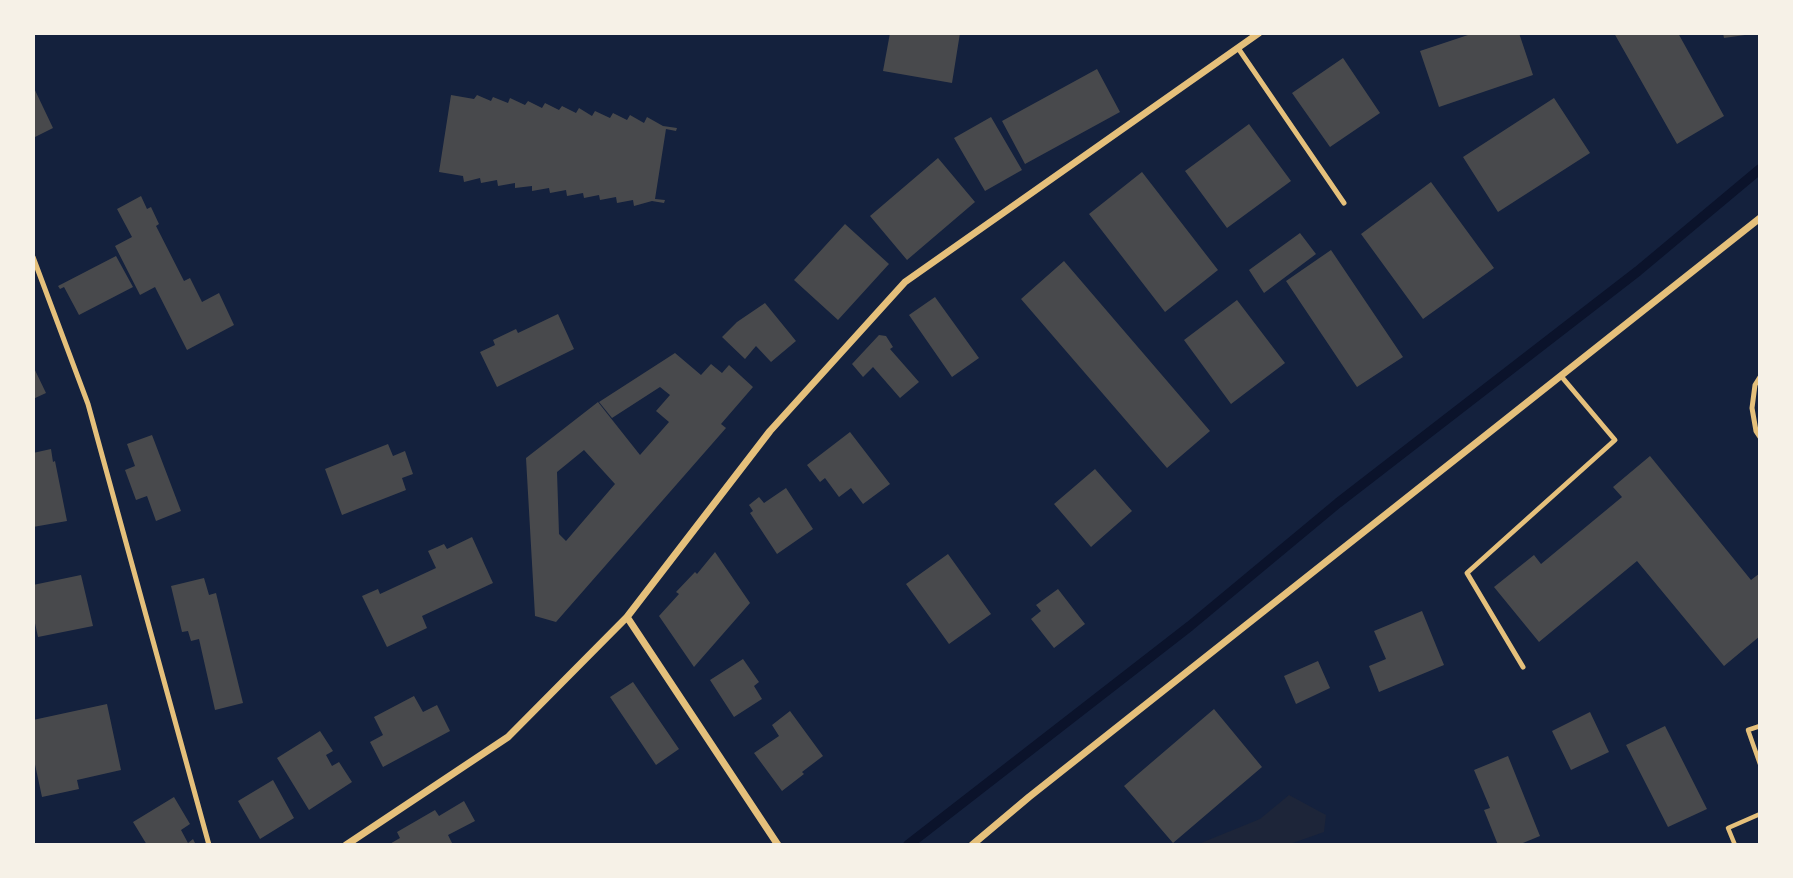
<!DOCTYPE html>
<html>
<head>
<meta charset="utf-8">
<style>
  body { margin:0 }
  #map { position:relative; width:1793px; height:878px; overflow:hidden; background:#14213d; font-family:Manrope,sans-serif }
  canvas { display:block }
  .frame { position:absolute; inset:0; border:35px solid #f6f1e7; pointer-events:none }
</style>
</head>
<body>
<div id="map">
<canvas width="1793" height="878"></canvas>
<div class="frame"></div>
</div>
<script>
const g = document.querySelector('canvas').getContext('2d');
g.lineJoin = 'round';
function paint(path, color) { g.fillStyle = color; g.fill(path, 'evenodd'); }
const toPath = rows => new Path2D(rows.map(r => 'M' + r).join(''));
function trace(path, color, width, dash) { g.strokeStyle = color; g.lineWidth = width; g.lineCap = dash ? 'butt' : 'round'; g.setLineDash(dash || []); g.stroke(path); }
paint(toPath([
  [1289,795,1326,815,1324,832,1287,845,1196,845,1260,819]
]), '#1d2539');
trace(toPath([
  [908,845,1190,626,1338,503,1638,271,1760,169]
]), '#0b132b', 10);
paint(toPath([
  [890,33,960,33,952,83,883,71],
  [1474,33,1519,33,1533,75,1439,107,1420,51],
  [1614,33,1678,33,1724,116,1677,144],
  [1723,33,1745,33,1745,35,1724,38],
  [1343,58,1380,113,1330,147,1292,93],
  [1097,69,1120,112,1025,164,1002,121],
  [33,86,53,128,33,138],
  [451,95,474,99,477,95,491,101,493,97,508,103,510,98,525,105,528,101,542,108,545,103,559,110,562,106,576,113,579,108,592,116,595,111,610,118,613,113,627,120,630,115,644,123,647,117,663,126,677,128,676,131,666,129,655,199,665,200,664,203,652,201,634,206,633,200,617,203,616,197,600,200,599,195,584,198,583,193,567,196,566,190,550,193,549,188,532,191,532,186,515,188,515,183,498,186,497,180,481,183,480,178,464,182,463,176,439,172],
  [1554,98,1590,153,1498,212,1463,157],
  [991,117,1022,170,985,191,954,138],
  [1249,124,1291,181,1227,228,1185,171],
  [938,158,975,202,907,260,870,216],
  [1142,172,1218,270,1165,312,1089,214],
  [1431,182,1494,268,1423,319,1361,234],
  [141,196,147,209,151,207,159,224,156,226,184,281,190,278,202,302,219,293,234,325,187,350,155,287,140,295,115,246,132,237,117,209],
  [845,224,889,264,838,320,794,280],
  [1300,233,1316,254,1264,293,1249,270],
  [1331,250,1403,357,1357,387,1286,281],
  [116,256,133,287,79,315,64,287,60,289,58,286],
  [1064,261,1210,431,1167,468,1021,299],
  [935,297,979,358,952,377,909,315],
  [1237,300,1285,363,1231,404,1184,340],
  [765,303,796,341,771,362,756,346,745,359,722,337,737,322],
  [558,314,574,349,497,387,480,352,495,345,493,340,516,329,518,333],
  [879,335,886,336,893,347,890,349,919,382,900,398,873,367,863,377,852,364],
  [675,353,701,375,711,364,722,373,729,365,753,387,721,424,726,428,556,622,535,616,526,458,598,402,640,455,669,422,656,411,670,395,660,387,612,418,599,402],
  [584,450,615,484,566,541,559,534,557,472],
  [33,366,46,393,33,399],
  [850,432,890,484,863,504,851,488,839,497,825,478,820,482,807,465],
  [152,435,181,511,156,521,147,496,136,500,125,470,135,466,127,444],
  [388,444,393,456,405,451,413,474,402,478,406,490,342,515,325,469],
  [51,449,53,462,55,461,67,521,33,527,33,453],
  [1650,456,1751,580,1760,573,1760,636,1724,666,1637,561,1539,642,1494,587,1534,555,1541,564,1622,497,1613,487],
  [1095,469,1132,511,1091,547,1054,504],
  [786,488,813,529,777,554,750,513,753,511,749,505,759,497,764,503],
  [472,537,493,583,422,616,427,628,387,647,362,596,378,589,380,594,436,568,428,551,444,544,447,549],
  [715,552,750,603,694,667,659,616,679,594,676,592,695,572,697,574],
  [948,554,991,614,949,644,906,584],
  [81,575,93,626,38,637,33,614,33,585],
  [204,578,209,595,216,593,243,703,215,710,199,639,191,641,188,631,182,632,171,586],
  [1058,589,1085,624,1054,648,1031,619,1041,611,1036,605],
  [1422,611,1444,665,1379,692,1369,666,1386,659,1374,631],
  [743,659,759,682,754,686,762,699,734,717,710,680],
  [1318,661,1330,688,1296,704,1284,676],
  [633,682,679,749,656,765,610,697],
  [414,696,423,712,437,705,450,731,383,767,370,742,383,735,374,717],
  [107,704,121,770,77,780,79,789,42,797,33,755,33,720],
  [1214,709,1262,767,1173,843,1124,786],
  [790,711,823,756,802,772,804,774,782,791,754,753,779,736,772,725],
  [1590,712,1609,752,1571,770,1552,731],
  [1665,726,1707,809,1668,827,1626,745],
  [320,731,333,751,326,755,332,766,339,762,352,782,309,810,277,758],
  [1508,756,1540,836,1518,845,1498,845,1484,810,1490,808,1474,770],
  [273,780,294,818,260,839,238,801],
  [174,797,190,824,181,830,188,843,193,839,196,845,160,845,159,843,156,845,147,845,133,822],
  [464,801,475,821,448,835,453,845,388,845,400,838,397,832,435,810,439,816]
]), '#48494c');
trace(toPath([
  [1760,726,1748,730,1760,764],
  [1735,845,1728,828,1760,814]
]), '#e5c07b', 4.5);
trace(toPath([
  [1238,48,1344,203],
  [33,257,88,404,209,845],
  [1760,377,1755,385,1752,408,1756,431,1760,437],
  [1523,667,1467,573,1615,440,1561,376]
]), '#e5c07b', 5);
trace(toPath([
  [627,617,778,845],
  [346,845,508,737,627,617,770,431,905,282,1259,33],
  [972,845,1029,797,1760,218]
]), '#e5c07b', 7);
</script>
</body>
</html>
